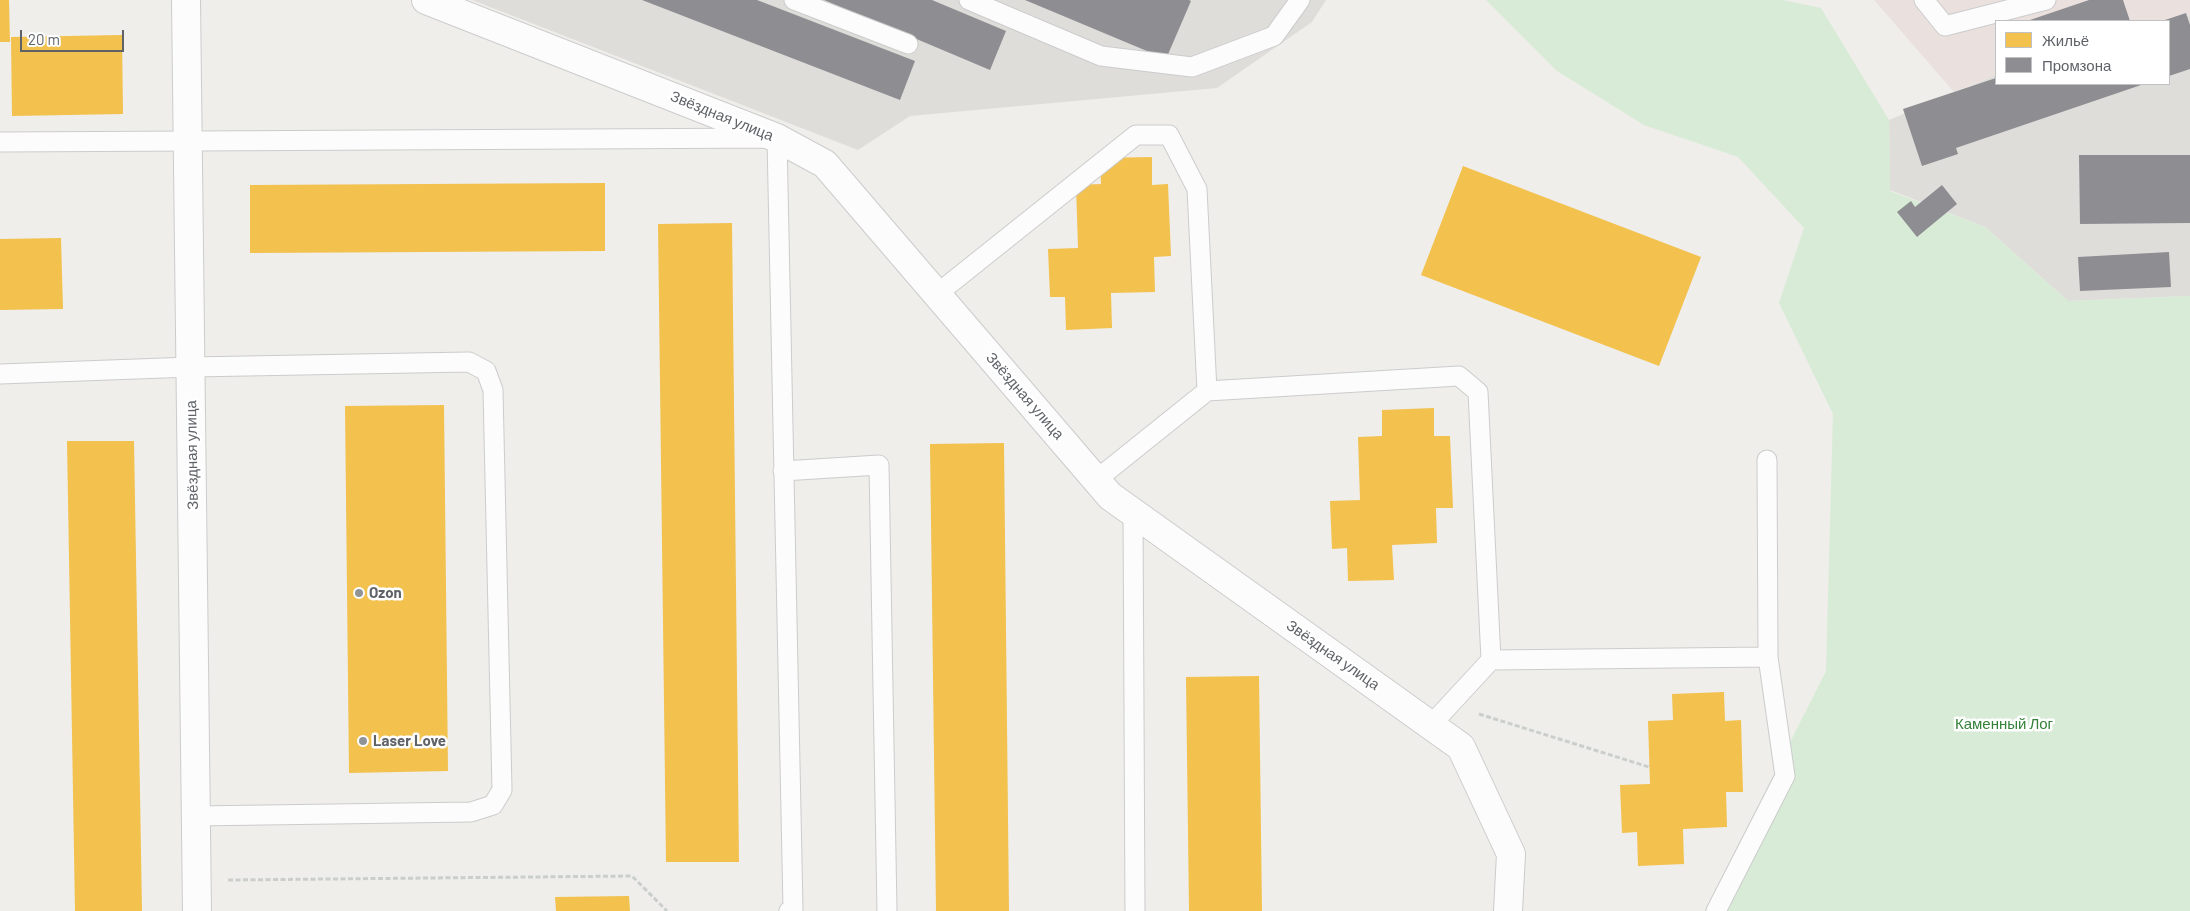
<!DOCTYPE html>
<html>
<head>
<meta charset="utf-8">
<style>
  body { margin:0 }
  #map { position:relative; width:2190px; height:911px; overflow:hidden; background:#efeeea; font-family:Barlow,sans-serif }
  canvas { display:block }
  .legend { position:absolute; left:1995px; top:20px; width:175px; height:65px; box-sizing:border-box; background:#fff; border:1px solid #bfc1c3; margin:0; padding:6px 9px; list-style:none; font-size:15px; color:#5f6368 }
  .legend li { display:flex; align-items:center; gap:10px; height:25px }
  .legend b { width:25px; border:1px solid #bfc1c3 }
  .scale { position:absolute; left:20px; top:30px; width:104px; height:22px; box-sizing:border-box; border:2px solid #5f6368; border-top:0; padding-left:6px; font-size:15px; line-height:18px; white-space:nowrap; color:#5f6368; -webkit-text-stroke:4px #fff; paint-order:stroke }
</style>
</head>
<body>
<div id="map">
<canvas width="2190" height="911"></canvas>
<ul class="legend">
<li><b style="height:14px;background:#f2c14e"></b>Жильё</li>
<li><b style="height:14px;background:#8d8d92"></b>Промзона</li>
</ul>
<div class="scale">20 m</div>
</div>
<script>
const g = document.querySelector('canvas').getContext('2d');
g.lineJoin = 'round';
function paint(path, color) { g.fillStyle = color; g.fill(path, 'evenodd'); }
const toPath = rows => new Path2D(rows.map(r => 'M' + r).join(''));
function trace(path, color, width, dash) { g.strokeStyle = color; g.lineWidth = width; g.lineCap = dash ? 'butt' : 'round'; g.setLineDash(dash || []); g.stroke(path); }
function drawText(font, color, halo, rows, align = 'center') {
  g.font = font + ' Barlow,sans-serif'; g.lineWidth = 5; g.setLineDash([]); g.textBaseline = 'middle'; g.strokeStyle = halo; g.fillStyle = color; for (const [text, x, y, turn = 0] of rows) {
    g.save(); g.translate(x, y); g.rotate((+turn || 0) * Math.PI / 180); g.textAlign = isNaN(turn) ? turn : align; if (halo) g.strokeText(text, 0, 0); g.fillText(text, 0, 0); g.restore();
  }
}
paint(toPath([
  [472,0,1326,0,1312,22,1217,88,910,116,858,150],
  [2190,15,2190,296,2068,301,1985,227,1890,190,1889,120,1996,75,1996,84,2169,84,2169,21]
]), '#dfddda');
paint(toPath([
  [1874,0,2190,0,2190,15,2169,21,1996,21,1996,75,1954,92]
]), '#eae0de');
paint(toPath([
  [1486,0,1783,0,1821,8,1889,120,1890,191,1985,227,2068,301,2190,296,2190,911,1705,911,1826,671,1833,414,1779,303,1804,228,1738,157,1644,125,1557,71]
]), '#d8ebd6');
paint(toPath([
  [0,0,9,0,10,42,0,42],
  [122,35,123,114,12,116,11,37],
  [1152,157,1152,185,1168,184,1171,256,1154,257,1155,292,1111,293,1112,328,1066,330,1065,297,1050,297,1048,249,1078,248,1076,185,1101,184,1100,158],
  [1463,166,1701,257,1659,366,1421,275],
  [605,183,605,251,250,253,250,185],
  [732,223,739,862,666,862,658,224],
  [61,238,63,309,0,310,0,239],
  [444,405,448,771,349,773,345,406],
  [1434,408,1434,436,1450,436,1453,508,1436,508,1437,543,1392,545,1394,580,1348,581,1347,548,1332,549,1330,501,1360,500,1358,437,1382,436,1382,410],
  [67,441,134,441,142,911,75,911],
  [1004,443,1009,911,936,911,930,444],
  [1259,676,1262,911,1189,911,1186,677],
  [1724,692,1725,721,1741,720,1743,792,1726,792,1727,827,1683,829,1684,864,1638,866,1637,832,1622,833,1620,785,1650,784,1648,721,1673,720,1672,694],
  [629,896,630,911,556,911,555,897]
]), '#f2c14e');
paint(toPath([
  [642,0,757,0,915,61,900,100],
  [824,0,932,0,1006,31,990,70],
  [1025,0,1189,0,1191,1,1166,59],
  [2089,0,2123,0,2130,21,2027,21],
  [2186,13,2190,25,2190,69,2169,76,2169,21,2162,21],
  [1996,78,1996,84,2144,84,1956,148,1958,154,1922,166,1903,109],
  [2079,155,2190,155,2190,223,2080,224],
  [1942,185,1957,204,1917,237,1897,212,1911,201,1915,207],
  [2169,252,2171,287,2080,291,2078,257]
]), '#8d8d92');
const service = toPath([
  [794,0,908,44],
  [969,0,1101,56,1192,67,1274,36,1300,0],
  [1924,0,1945,26,2046,0],
  [0,142,777,138,793,909,789,911],
  [937,294,1136,135,1169,135,1197,189,1207,391,1096,480],
  [0,374,191,367,469,362,486,371,493,390,502,790,493,805,471,812,196,816],
  [1207,391,1459,376,1478,392,1491,660,1431,725],
  [1767,460,1768,657],
  [783,471,879,465,887,911],
  [1133,512,1135,911],
  [1491,660,1768,657,1785,776,1716,911]
]);
const minor = toPath([
  [186,0,197,911],
  [426,0,777,138,825,164,1110,496,1461,747,1511,854,1508,911]
]);
trace(service, '#cbcccc', 21);
trace(minor, '#cbcccc', 30);
trace(toPath([
  [1479,714,1649,767],
  [228,880,632,876,667,911]
]), '#cacfcc', 3, [5, 2.5]);
trace(service, '#fdfcfc', 19);
trace(minor, '#fdfcfc', 28);
for (const [x, y, r, color] of [
  [359,593,5,"#919496"],
  [363,741,5,"#919496"]
]) { const dot = new Path2D(); dot.arc(x, y, r, 0, 2 * Math.PI); g.fillStyle = color; g.fill(dot); trace(dot, '#fff', 2); }
drawText('15px', '#5f6368', '#fff', [
  ["Звёздная улица",722,116,22],
  ["Звёздная улица",1025,396,49],
  ["Звёздная улица",192,455,-91],
  ["Звёздная улица",1333,655,35]
]);
drawText('bold 15px', '#5f6368', '#fff', [
  ["Ozon",369,593],
  ["Laser Love",373,741]
], 'left');
drawText('15px', '#348238', '#fff', [
  ["Каменный Лог",2004,724]
]);
</script>
</body>
</html>
